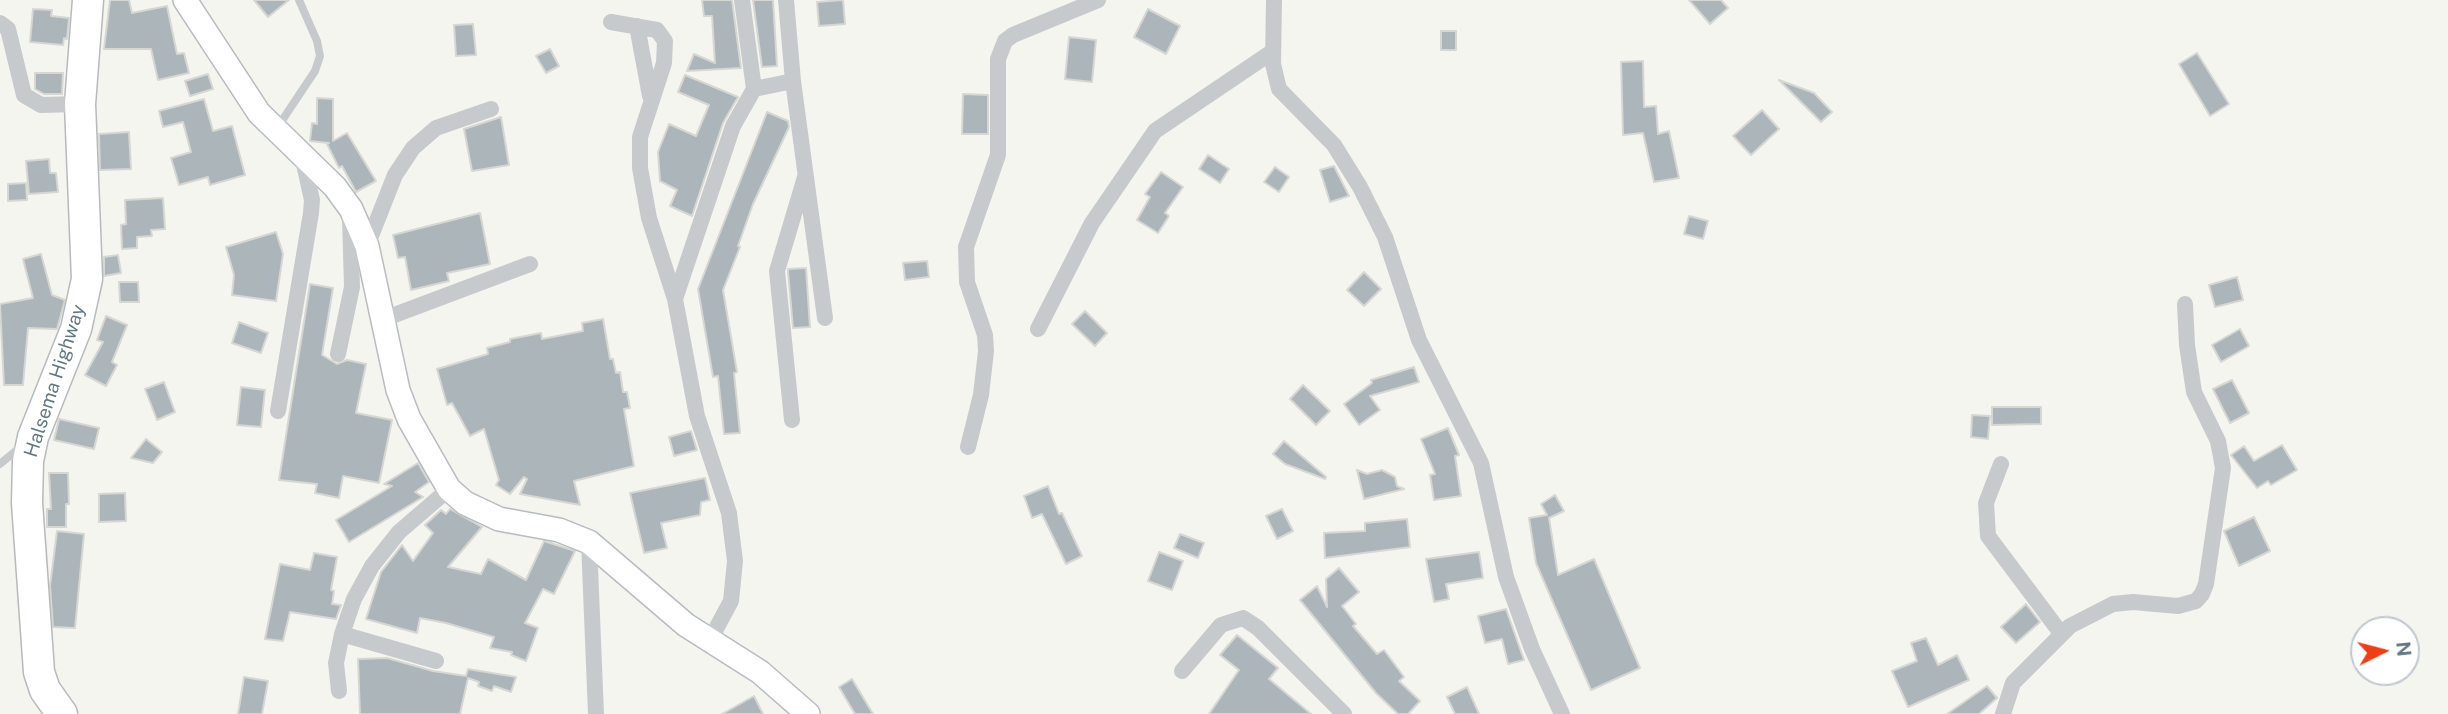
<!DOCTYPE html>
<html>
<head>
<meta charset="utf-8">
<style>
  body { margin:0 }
  #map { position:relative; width:2448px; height:714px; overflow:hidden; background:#f5f5f0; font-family:"Public Sans",sans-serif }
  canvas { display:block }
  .north { position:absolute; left:2350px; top:616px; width:70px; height:70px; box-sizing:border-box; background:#fff; border:2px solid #c0c8ce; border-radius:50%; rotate:84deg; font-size:19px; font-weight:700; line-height:28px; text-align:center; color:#617684 }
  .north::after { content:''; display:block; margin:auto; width:24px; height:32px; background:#f03d15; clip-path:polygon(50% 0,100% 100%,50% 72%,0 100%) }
</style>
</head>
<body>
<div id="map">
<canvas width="2448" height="714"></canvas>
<div class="north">N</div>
</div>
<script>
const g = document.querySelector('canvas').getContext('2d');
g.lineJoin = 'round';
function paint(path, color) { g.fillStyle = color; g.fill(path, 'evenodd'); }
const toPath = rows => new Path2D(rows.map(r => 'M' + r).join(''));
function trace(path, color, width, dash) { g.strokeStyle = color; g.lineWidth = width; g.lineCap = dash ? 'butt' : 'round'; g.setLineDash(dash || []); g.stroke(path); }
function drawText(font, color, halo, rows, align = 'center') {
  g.font = font + ' "Public Sans",sans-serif'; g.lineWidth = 7; g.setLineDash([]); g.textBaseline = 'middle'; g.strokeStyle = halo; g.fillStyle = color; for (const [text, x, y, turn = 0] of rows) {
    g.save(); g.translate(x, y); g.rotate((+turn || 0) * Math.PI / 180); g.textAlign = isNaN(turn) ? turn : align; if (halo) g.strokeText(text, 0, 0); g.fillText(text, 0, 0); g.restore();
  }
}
const building = toPath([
  [110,0,129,0,132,13,167,6,177,54,184,53,189,73,158,80,151,49,104,49,110,0],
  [254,0,289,0,268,17,254,0],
  [702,0,732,0,741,68,687,71,694,54,715,63,712,16,704,16,702,0],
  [753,0,773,0,777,66,762,67,753,0],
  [843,0,845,24,819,26,817,2,843,0],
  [1689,0,1721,0,1728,8,1710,24,1689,0],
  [33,9,52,10,51,16,69,18,67,39,64,38,63,45,30,42,33,9],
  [1148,9,1180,26,1166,54,1134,37,1148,9],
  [473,24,476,55,456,56,454,25,473,24],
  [1441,31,1456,31,1456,50,1441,50,1441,31],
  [1069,37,1096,40,1092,82,1065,79,1069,37],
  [550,49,559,66,546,73,536,56,550,49],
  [2197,53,2229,104,2210,116,2179,64,2197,53],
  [1643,61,1644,107,1656,106,1658,134,1669,131,1679,178,1654,182,1643,133,1623,135,1621,62,1643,61],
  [35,73,63,73,62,94,44,94,35,89,35,73],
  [208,74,213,89,190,96,185,81,208,74],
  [685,75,738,97,723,123,692,216,670,206,677,190,660,181,658,152,669,124,696,136,709,105,678,92,685,75],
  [1779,80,1814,93,1832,112,1821,122,1779,80],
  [963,94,988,95,988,134,962,134,963,94],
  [317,98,333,99,333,141,347,133,376,181,356,192,342,166,339,168,327,144,329,143,310,141,312,123,317,124,317,98],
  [204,99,213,131,232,126,245,175,210,185,208,177,179,185,171,158,191,152,183,122,163,127,159,111,204,99],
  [1762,110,1779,129,1751,155,1733,136,1762,110],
  [767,112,788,121,789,127,753,204,738,246,740,247,723,290,737,372,734,373,740,433,724,434,718,376,713,377,698,289,767,112],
  [501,117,509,165,472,171,464,129,501,117],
  [129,132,131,169,100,170,99,134,129,132],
  [1208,155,1229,169,1220,183,1199,169,1208,155],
  [49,159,50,173,56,173,58,192,29,194,26,161,49,159],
  [1334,166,1349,196,1330,202,1320,170,1334,166],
  [1275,167,1289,177,1279,192,1264,182,1275,167],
  [1161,172,1183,187,1165,213,1169,216,1158,233,1137,220,1150,197,1145,194,1161,172],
  [26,183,27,200,8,201,8,184,26,183],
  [163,198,165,229,151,230,152,236,137,237,137,248,122,249,121,225,126,224,125,200,163,198],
  [480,213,490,264,447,273,449,281,411,290,405,257,398,258,393,235,480,213],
  [1689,216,1708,221,1703,239,1684,234,1689,216],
  [276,232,283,254,276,301,232,295,234,275,226,247,276,232],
  [41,254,52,295,65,300,57,329,28,328,23,385,4,385,0,304,33,298,23,259,41,254],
  [118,255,121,273,104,276,104,257,118,255],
  [927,261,929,277,905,280,903,263,927,261],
  [806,268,810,327,793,328,788,272,788,269,806,268],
  [1364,272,1381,289,1364,306,1347,290,1364,272],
  [2237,277,2243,300,2215,307,2209,285,2237,277],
  [119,282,138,282,139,302,120,302,119,282],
  [310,284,333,288,322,355,337,364,347,360,366,364,356,413,392,420,379,483,343,476,339,498,315,493,317,484,279,480,310,284],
  [1085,311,1107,333,1095,346,1072,324,1085,311],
  [106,316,127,325,112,362,117,365,106,386,85,375,103,342,97,340,106,316],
  [603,319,610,359,613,359,616,373,620,372,623,392,627,392,630,408,624,409,634,466,574,481,580,505,520,494,527,479,524,477,510,494,496,485,499,480,484,429,470,436,452,403,447,405,437,369,488,354,487,348,510,342,510,339,541,333,542,339,583,331,582,323,603,319],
  [239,322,268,333,261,353,232,343,239,322],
  [2240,329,2249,346,2221,362,2212,345,2240,329],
  [1414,367,1419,382,1370,396,1380,410,1359,425,1344,404,1372,383,1371,380,1414,367],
  [2232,380,2249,413,2230,423,2213,389,2232,380],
  [164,382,175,412,157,420,145,389,164,382],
  [1303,385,1330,411,1316,425,1290,399,1303,385],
  [241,387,265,390,261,427,237,425,241,387],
  [1992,407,2041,407,2041,424,1992,425,1992,407],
  [1972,415,1990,416,1988,439,1971,437,1972,415],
  [59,419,99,428,94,449,54,440,59,419],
  [1448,428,1459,455,1455,456,1461,496,1434,500,1430,475,1435,474,1421,439,1448,428],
  [691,431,697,450,674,456,669,437,691,431],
  [146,439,162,452,153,463,131,458,146,439],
  [1284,441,1326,477,1325,479,1285,464,1273,454,1284,441],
  [2282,445,2297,470,2271,485,2268,481,2257,488,2231,455,2244,446,2254,461,2282,445],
  [418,463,429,482,415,492,423,497,349,542,336,520,392,486,384,484,418,463],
  [1357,470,1367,474,1382,470,1395,477,1397,486,1404,489,1364,499,1357,470],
  [49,473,68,473,69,504,66,504,66,527,47,527,47,509,51,509,49,473],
  [705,478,710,500,701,502,700,515,661,523,667,548,644,553,630,493,705,478],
  [1048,486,1059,514,1062,513,1082,556,1066,564,1042,514,1032,518,1024,496,1048,486],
  [125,493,126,521,99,522,99,494,125,493],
  [1555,495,1564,511,1549,518,1558,575,1594,559,1640,668,1591,690,1536,563,1529,518,1547,515,1541,504,1555,495],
  [450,509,482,527,448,567,481,574,488,559,526,580,544,541,575,551,554,594,543,589,525,623,538,628,526,661,511,655,512,652,490,648,494,637,446,623,420,618,417,633,366,619,381,572,402,545,413,561,433,533,425,525,441,510,446,514,450,509],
  [1282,509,1293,531,1277,539,1266,516,1282,509],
  [2254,517,2270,551,2239,566,2224,531,2254,517],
  [1407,519,1410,547,1325,558,1324,533,1365,531,1365,523,1407,519],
  [57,531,84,534,75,628,53,627,50,586,57,531],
  [1180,534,1204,543,1198,558,1174,548,1180,534],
  [1159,552,1183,561,1172,590,1148,581,1159,552],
  [1479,552,1483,578,1446,584,1449,599,1434,602,1426,559,1479,552],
  [314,553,337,557,331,590,334,591,332,604,341,605,336,619,290,612,283,641,265,639,280,564,310,570,314,553],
  [1339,568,1359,592,1342,606,1356,624,1353,626,1377,654,1384,650,1404,677,1399,681,1420,701,1408,714,1398,714,1376,693,1300,600,1317,586,1327,607,1326,579,1339,568],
  [2026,604,2040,622,2016,643,2001,627,2026,604],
  [1506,609,1524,660,1508,664,1502,639,1485,643,1478,616,1506,609],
  [1237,635,1278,668,1269,679,1311,714,1209,714,1239,670,1220,655,1237,635],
  [1926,638,1938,665,1957,655,1969,680,1908,707,1892,671,1917,661,1911,643,1926,638],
  [387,658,433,671,466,676,468,669,516,677,511,692,494,686,492,691,478,686,479,682,468,678,460,714,360,714,358,659,387,658],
  [244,677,268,681,262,714,238,714,244,677],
  [852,679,873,714,855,714,839,687,852,679],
  [1987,686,1997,698,1979,714,1947,714,1987,686],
  [1467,687,1479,714,1455,714,1447,697,1467,687],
  [754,696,763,714,722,714,754,696]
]);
paint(building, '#acb5b9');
trace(building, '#d6d6d3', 2);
const secondary = toPath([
  [185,0,259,113,335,187,351,209,367,246,398,390,409,419,449,489,465,503,499,519,559,530,589,542,686,625,760,672,808,714]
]);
const highway = toPath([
  [62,714,45,690,39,672,27,503,28,461,33,437,76,329,87,279,80,104,88,0]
]);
trace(secondary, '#b6bcc0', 26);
trace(highway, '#b6babd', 33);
trace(toPath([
  [277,128,315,71,320,56,317,41,299,0],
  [0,464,23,445]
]), '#c7cacd', 8);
trace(toPath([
  [742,0,754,89],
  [786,0,793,81],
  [1274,0,1273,64,1279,89,1334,145,1360,187,1385,237,1419,340,1481,463,1506,577,1532,649,1562,714],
  [611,22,657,30,665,41,664,63,640,137,640,168,649,218,675,299],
  [0,23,8,29,24,95,41,105,80,104],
  [637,26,650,96],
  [367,246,395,175,413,148,436,128,491,109],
  [381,320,530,264],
  [1038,329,1092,223,1155,131,1272,52],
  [338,354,352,287,350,218],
  [278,411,311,213,312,200,302,155],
  [792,420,777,271,805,177],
  [968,447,981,395,986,351,985,335,967,282,966,247,998,155,998,59,1005,41,1013,35,1098,0],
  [2001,464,1986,503,1988,536,2060,632],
  [589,542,596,714],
  [342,634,436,661],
  [710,640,731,601,735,561,729,513,697,416,675,299,733,126,754,89,793,81,825,318],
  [1182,671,1221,625,1243,618,1258,628,1344,714],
  [339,691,336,663,342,634,354,599,372,566,399,532,449,489],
  [2003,714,2013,683,2070,626,2113,604,2133,602,2178,606,2196,601,2202,594,2206,584,2223,468,2218,441,2194,392,2187,345,2185,304]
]), '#c7cacd', 16);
trace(secondary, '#fff', 23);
trace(highway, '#fff', 30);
drawText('19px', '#617684', '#fff', [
  ["Halsema Highway",55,381,-72]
]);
</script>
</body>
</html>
